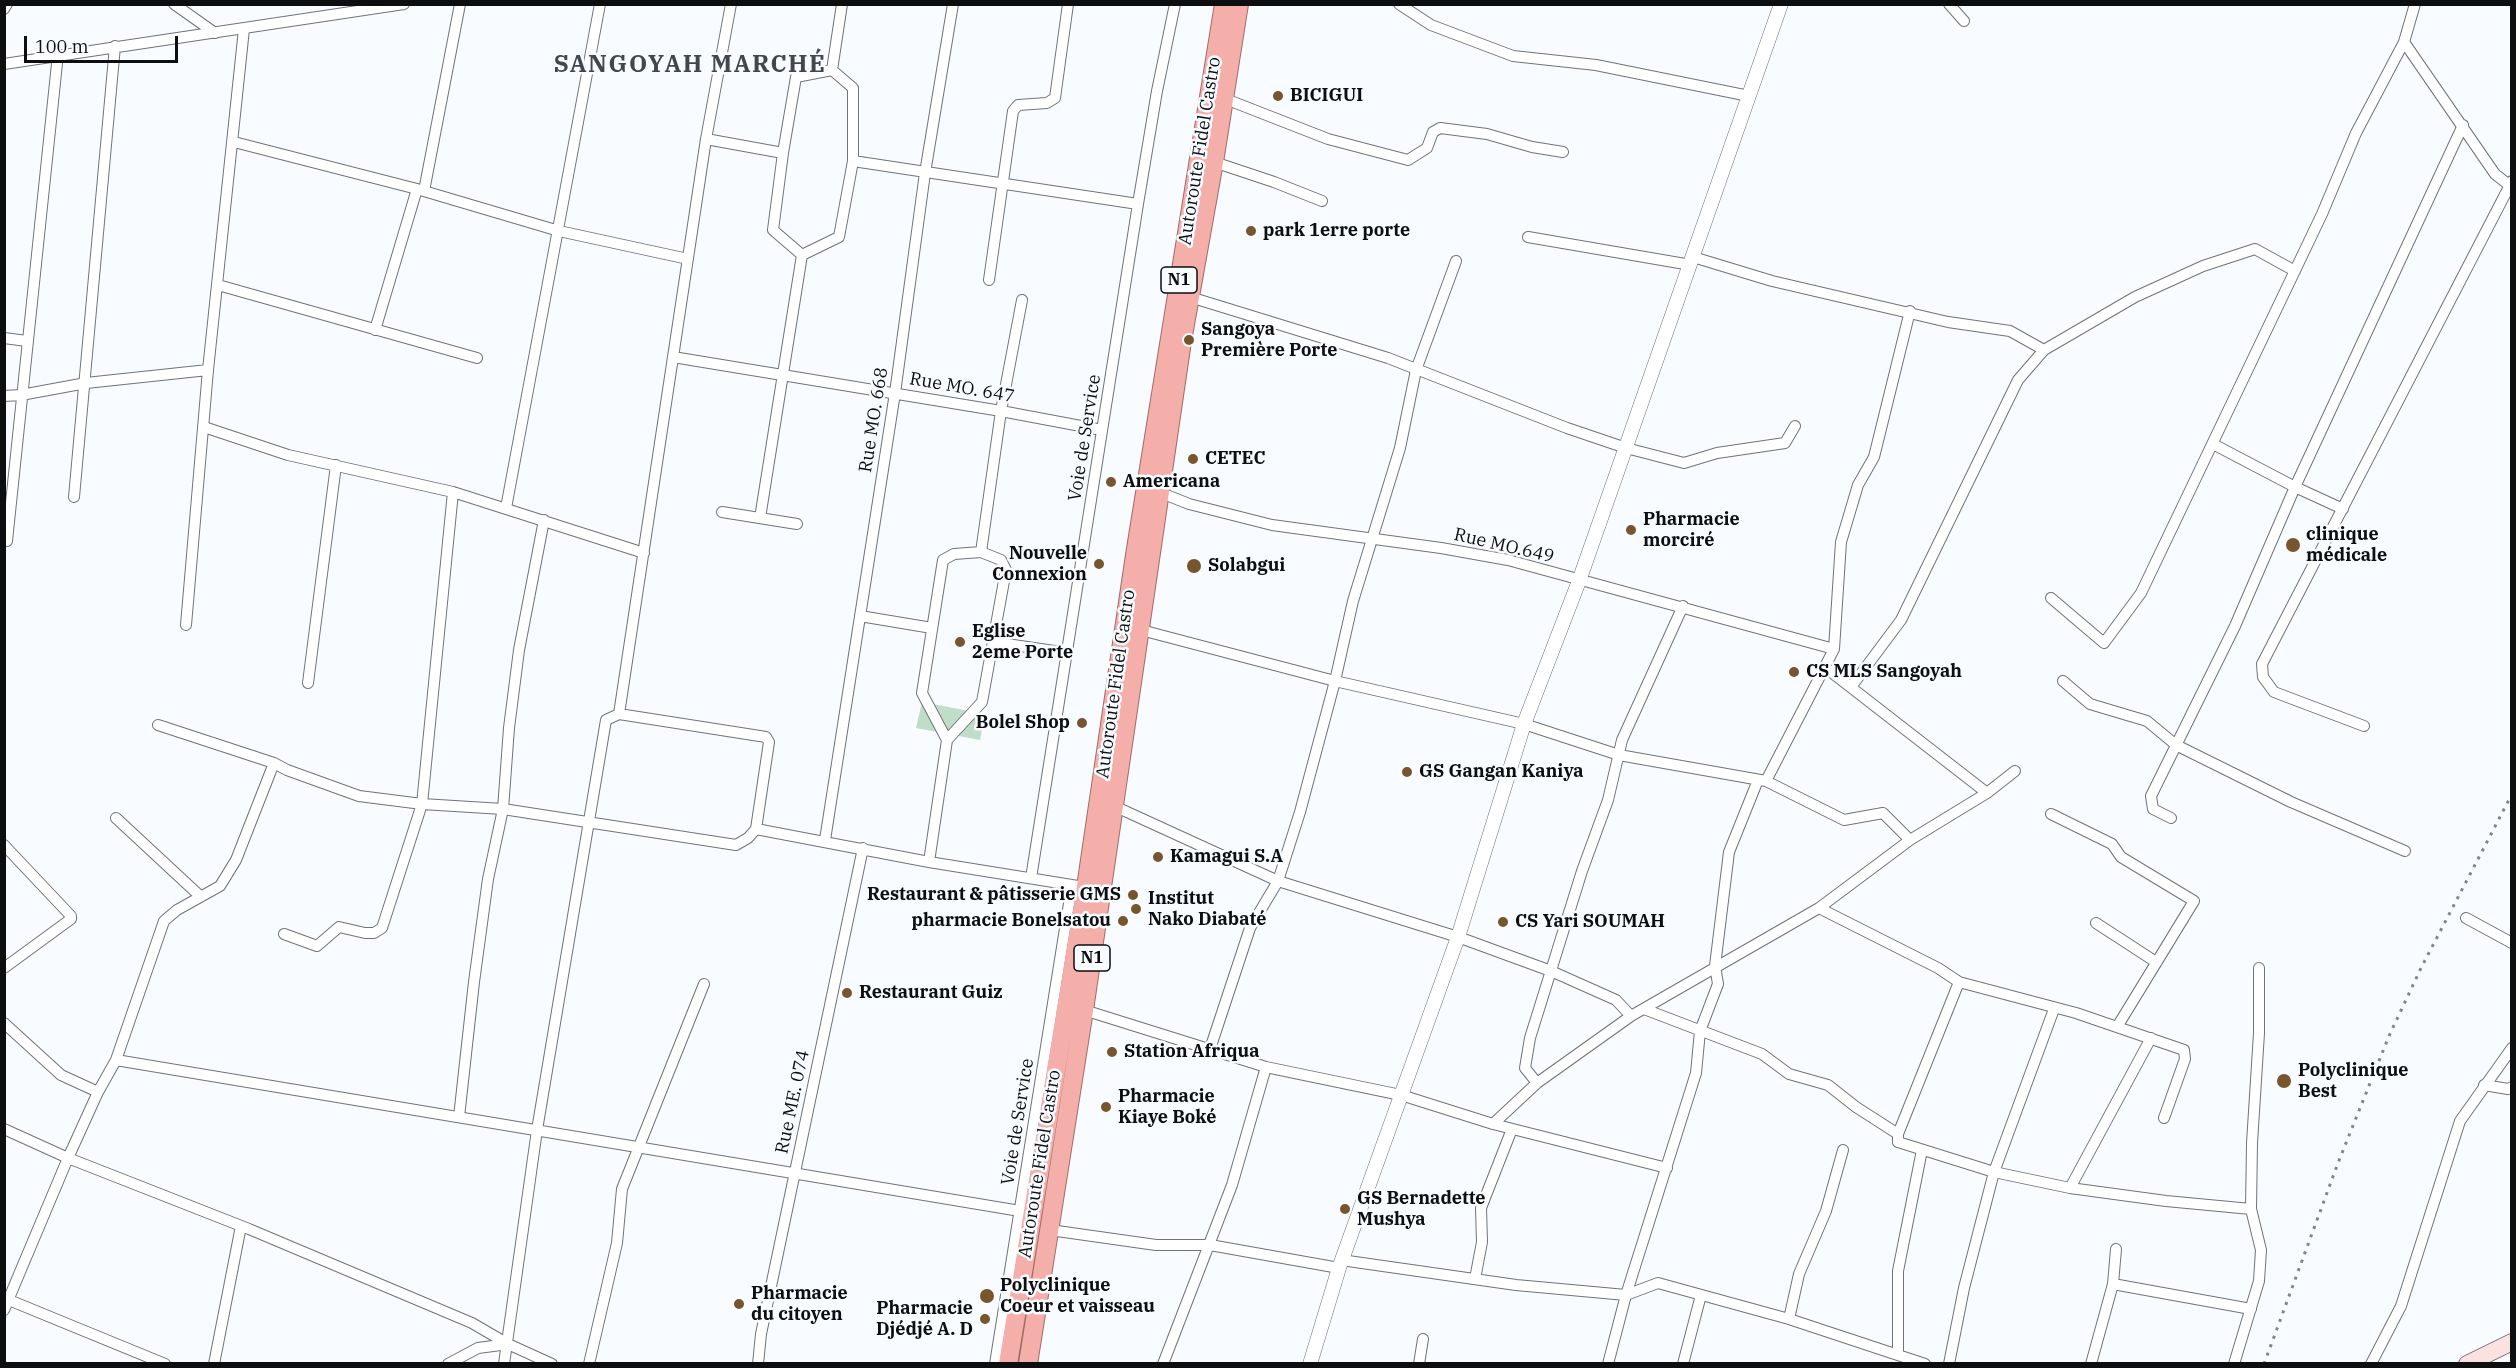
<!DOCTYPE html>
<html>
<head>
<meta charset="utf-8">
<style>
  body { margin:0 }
  #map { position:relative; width:2516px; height:1368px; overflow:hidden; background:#f8fbff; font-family:"IBM Plex Serif",serif }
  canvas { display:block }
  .frame { position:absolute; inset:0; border:6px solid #0c0e10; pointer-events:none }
  .scale { position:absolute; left:24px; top:36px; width:154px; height:27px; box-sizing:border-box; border:3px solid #0c0e10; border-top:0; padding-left:8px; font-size:18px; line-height:21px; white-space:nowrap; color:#0c0e10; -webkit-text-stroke:4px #f8fbff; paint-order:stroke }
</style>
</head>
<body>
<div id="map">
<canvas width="2516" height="1368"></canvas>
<div class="frame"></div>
<div class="scale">100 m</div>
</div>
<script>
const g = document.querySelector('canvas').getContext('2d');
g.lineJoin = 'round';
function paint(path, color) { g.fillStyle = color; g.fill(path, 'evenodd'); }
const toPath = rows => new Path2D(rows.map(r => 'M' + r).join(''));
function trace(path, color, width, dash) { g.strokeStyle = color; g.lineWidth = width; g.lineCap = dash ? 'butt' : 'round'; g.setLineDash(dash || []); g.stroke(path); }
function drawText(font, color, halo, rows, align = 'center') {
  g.font = font + ' "IBM Plex Serif",serif'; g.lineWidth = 5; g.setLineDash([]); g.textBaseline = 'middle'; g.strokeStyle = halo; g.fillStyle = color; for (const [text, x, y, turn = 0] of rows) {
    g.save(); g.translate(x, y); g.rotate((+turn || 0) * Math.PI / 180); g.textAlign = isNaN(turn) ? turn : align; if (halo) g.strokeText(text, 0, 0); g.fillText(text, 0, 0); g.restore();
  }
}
paint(toPath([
  [922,702,985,714,980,740,916,728]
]), '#c0ddc8');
const minor = toPath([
  [174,4,215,33],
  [1399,4,1431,25,1513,56,1596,65,1749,96],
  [1949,4,1964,21],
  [4,9,7,4],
  [2404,42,2495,174,2509,185],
  [4,64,404,4],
  [1223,98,1328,139,1408,160,1427,148,1433,132,1440,128,1487,134,1532,147,1563,152],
  [706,139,783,153],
  [234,142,417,189,559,231,688,259],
  [853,161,1138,204],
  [1214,162,1274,182,1322,201],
  [424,191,460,4],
  [1528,237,1691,265],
  [802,255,839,237,853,161,853,88,832,70,842,4],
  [1693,257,1772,281,1948,322,2010,331,2044,350],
  [989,280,1013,111,1018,105,1047,103,1055,98,1068,4],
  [218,285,477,358],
  [1190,297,1388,358,1567,428,1626,448,1684,463,1717,453,1785,443,1795,426],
  [375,330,417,189],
  [4,338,27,341],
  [673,357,1001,411,1102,430],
  [4,396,21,395,86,383,208,370],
  [204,427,288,455,453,492,644,553],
  [2213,444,2295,487,2343,509],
  [1159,492,1189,504,1272,525,1441,548,1508,560,1834,649,1766,781],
  [74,497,115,46],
  [506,508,600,4],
  [722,512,797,524],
  [760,518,802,255,773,230,783,153,796,77,832,70],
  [7,541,58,54],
  [981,552,1001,411,1022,300],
  [2051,598,2104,643,2141,593,2322,214,2356,133,2404,42,2415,4],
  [860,616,932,628],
  [186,625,208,370,244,29],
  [1141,630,1335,681,1524,724,1619,755,1766,781,1844,820,1883,813,1910,840],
  [993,642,1068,653],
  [1834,649,1841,542,1858,485,1874,457,1910,311],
  [1826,668,1987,793],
  [2063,681,2090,704,2147,721,2176,745,2291,802,2405,851],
  [308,683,336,465],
  [1851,687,1901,620,2018,380,2044,350,2135,297,2203,266,2255,249,2295,271],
  [158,725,274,763],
  [2364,726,2274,692,2263,677,2262,664,2512,181],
  [1114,806,1278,881,1458,937,1551,971,1616,1000,1631,1016],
  [2051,814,2112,844,2121,857,2194,901,2117,1027],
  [116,818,200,896],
  [2171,818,2153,809,2151,796,2235,626,2295,487,2463,125],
  [756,829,929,862,1078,886],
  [825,840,895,393,925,173,953,4],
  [4,845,71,916,71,919,4,968],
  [929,862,947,740,922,693,943,560,954,554,981,552,1001,560,1006,570,982,702,947,740],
  [1031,878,1138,204,1157,91,1175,4],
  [1819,908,1938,968,1959,982,2076,1013,2184,1050,2185,1059,2164,1118],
  [2466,918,2512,943],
  [2096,923,2156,962],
  [284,934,317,946,339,927,365,933,374,933,382,928,422,804,453,492],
  [1959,982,1898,1134,1898,1142,1994,1172,2070,1188,2166,1201,2251,1209],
  [1644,1009,1762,1054,1789,1074,1828,1085,1856,1107,1898,1134],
  [1084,1010,1266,1067,1401,1095,1493,1124,1667,1168],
  [4,1023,61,1075,98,1092],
  [1210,1049,1250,928,1278,881,1300,812,1335,681,1353,601,1400,448,1416,370,1456,261],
  [116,1060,1020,1211],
  [1537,1083,1525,1068,1530,1038,1582,871,1608,800,1622,740,1683,606],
  [2484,1085,2508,1089,2512,1087],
  [459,1117,474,982,488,879,503,809,509,728,519,650,544,520],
  [1493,1124,1537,1083,1631,1016,1819,908,1910,840,1987,793,2015,771],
  [4,1129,68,1158,249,1229,472,1323,508,1344,552,1364],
  [2070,1188,2151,1038],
  [1050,1230,1156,1245,1210,1245,1339,1268],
  [1341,1260,1516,1285,1626,1295,1658,1283,1789,1319,1925,1364],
  [1475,1279,1482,1242,1481,1208,1512,1129],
  [2113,1284,2116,1249],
  [4,1298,165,1364],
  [4,1310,68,1158,98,1092,116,1060,164,921,177,910,220,886,236,860,274,763,287,770,359,796,422,804,503,809,736,845,748,838,756,829,769,742,766,737,619,714,706,139,731,4],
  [1789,1319,1799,1274,1826,1211,1843,1150],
  [1898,1353,1898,1271,1922,1150],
  [214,1364,241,1226],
  [448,1364,478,1348,508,1344],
  [504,1364,537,1130,606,720,619,714],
  [589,1364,617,1243,622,1189,704,984],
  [758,1364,761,1334,863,848],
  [995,1364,1072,885],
  [1163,1364,1232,1185,1266,1067],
  [1419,1364,1423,1339],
  [1608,1364,1626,1295,1696,1073,1700,1031,1718,984,1715,966,1729,852,1758,780],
  [1683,1364,1701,1295],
  [1949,1364,1964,1288,1994,1172,2054,1009],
  [2091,1364,2113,1284,2251,1309],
  [2234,1364,2259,1281,2261,1250,2251,1209,2252,1143,2259,1033,2259,968],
  [2371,1364,2401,1306,2460,1121,2512,1048]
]);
const tertiary = toPath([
  [1310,1364,1339,1268,1458,937,1524,724,1579,581,1781,4]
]);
const secondary = toPath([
  [2467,1364,2512,1342]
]);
const trunk = toPath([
  [1008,1364,1086,887,1135,555,1224,4],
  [1028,1364,1084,1010,1182,341,1214,162,1239,4]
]);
trace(minor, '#6f7479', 12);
trace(tertiary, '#6f7479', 15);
trace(secondary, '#6f7479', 18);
trace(trunk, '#a26a66', 20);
trace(minor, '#fff', 10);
trace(tertiary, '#fff', 14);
trace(secondary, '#fbe1df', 16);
trace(trunk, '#f4afaa', 18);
trace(toPath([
  [2264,1364,2338,1163,2389,1036,2421,968,2512,794]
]), '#838588', 3, [3, 6]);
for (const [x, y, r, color] of [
  [1278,96,6,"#77552d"],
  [1251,231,6,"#77552d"],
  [1189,340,6,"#77552d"],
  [1193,459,6,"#77552d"],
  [1111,482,6,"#77552d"],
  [1631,530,6,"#77552d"],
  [2293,545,8,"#77552d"],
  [1099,564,6,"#77552d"],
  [1194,566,8,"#77552d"],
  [960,642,6,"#77552d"],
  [1794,672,6,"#77552d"],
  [1082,723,6,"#77552d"],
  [1407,772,6,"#77552d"],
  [1158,857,6,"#77552d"],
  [1133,895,6,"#77552d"],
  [1136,909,6,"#77552d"],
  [1123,921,6,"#77552d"],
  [1503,922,6,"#77552d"],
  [847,993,6,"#77552d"],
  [1112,1052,6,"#77552d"],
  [2284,1081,8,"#77552d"],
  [1106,1107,6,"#77552d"],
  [1345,1209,6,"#77552d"],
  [987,1296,8,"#77552d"],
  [739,1304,6,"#77552d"],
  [985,1319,6,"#77552d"]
]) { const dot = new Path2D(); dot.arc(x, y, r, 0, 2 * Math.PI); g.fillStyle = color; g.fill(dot); trace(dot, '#f8fbff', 2); }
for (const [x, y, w] of [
  [1179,280,36],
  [1092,958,36]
]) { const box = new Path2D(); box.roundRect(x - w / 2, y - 13, w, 26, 4.5); g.fillStyle = '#f8fbff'; g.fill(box); trace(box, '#0c0e10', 1.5); }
drawText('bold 16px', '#0c0e10', null, [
  ["N1",1179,280],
  ["N1",1092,958]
]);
drawText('bold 18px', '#0c0e10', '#f8fbff', [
  ["BICIGUI",1290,96],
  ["park 1erre porte",1263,231],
  ["Sangoya",1201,330],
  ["Première Porte",1201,351],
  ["CETEC",1205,459],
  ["Americana",1123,482],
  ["Pharmacie",1643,520],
  ["morciré",1643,541],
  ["clinique",2306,535],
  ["médicale",2306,556],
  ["Nouvelle",1087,554,"right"],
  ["Connexion",1087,575,"right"],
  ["Solabgui",1208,566],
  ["Eglise",972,632],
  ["2eme Porte",972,653],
  ["CS MLS Sangoyah",1806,672],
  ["Bolel Shop",1070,723,"right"],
  ["GS Gangan Kaniya",1419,772],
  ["Kamagui S.A",1170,857],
  ["Restaurant & pâtisserie GMS",1121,895,"right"],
  ["Institut",1148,899],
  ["Nako Diabaté",1148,920],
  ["pharmacie Bonelsatou",1111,921,"right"],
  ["CS Yari SOUMAH",1515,922],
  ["Restaurant Guiz",859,993],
  ["Station Afriqua",1124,1052],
  ["Polyclinique",2298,1071],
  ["Best",2298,1092],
  ["Pharmacie",1118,1097],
  ["Kiaye Boké",1118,1118],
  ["GS Bernadette",1357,1199],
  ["Mushya",1357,1220],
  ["Polyclinique",1000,1286],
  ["Coeur et vaisseau",1000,1307],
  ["Pharmacie",751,1294],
  ["du citoyen",751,1315],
  ["Pharmacie",973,1309,"right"],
  ["Djédjé A. D",973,1330,"right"]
], 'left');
drawText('18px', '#0c0e10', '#f8fbff', [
  ["Autoroute Fidel Castro",1200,151,-81],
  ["Rue MO. 647",962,388,10],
  ["Rue MO. 668",874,420,-81],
  ["Voie de Service",1085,438,-81],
  ["Rue MO.649",1504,546,13],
  ["Autoroute Fidel Castro",1116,684,-82],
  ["Rue ME. 074",793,1102,-78],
  ["Voie de Service",1018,1122,-81],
  ["Autoroute Fidel Castro",1040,1164,-81]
]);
g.letterSpacing = '1.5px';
drawText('bold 24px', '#42474b', '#f8fbff', [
  ["SANGOYAH MARCHÉ",690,65]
]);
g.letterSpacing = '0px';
</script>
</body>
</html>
